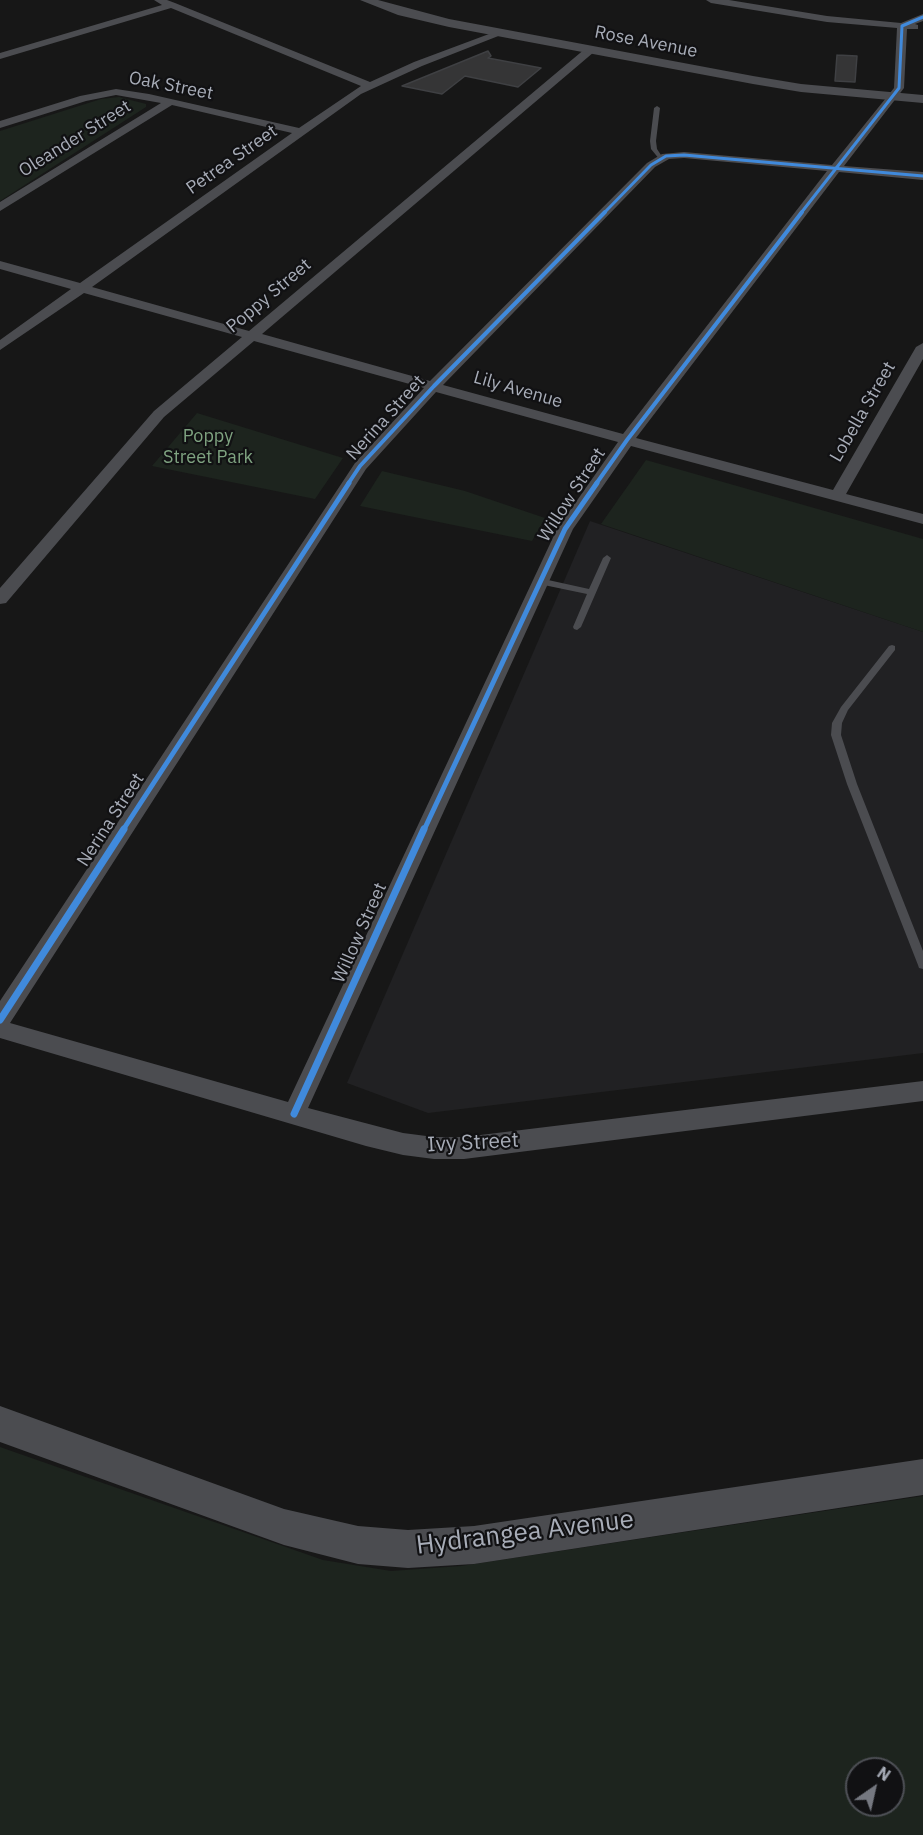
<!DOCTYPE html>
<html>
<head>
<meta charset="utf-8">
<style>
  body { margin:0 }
  #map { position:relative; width:923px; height:1835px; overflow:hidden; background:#171717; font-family:"IBM Plex Sans",sans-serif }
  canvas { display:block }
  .north { position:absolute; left:845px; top:1757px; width:60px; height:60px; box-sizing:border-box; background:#111113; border:2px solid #4d4f55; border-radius:50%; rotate:34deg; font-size:16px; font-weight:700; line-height:24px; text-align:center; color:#a8adb8 }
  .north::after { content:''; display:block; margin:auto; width:21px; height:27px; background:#757880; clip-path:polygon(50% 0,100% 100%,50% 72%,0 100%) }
</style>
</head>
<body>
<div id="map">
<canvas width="923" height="1835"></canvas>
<div class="north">N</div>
</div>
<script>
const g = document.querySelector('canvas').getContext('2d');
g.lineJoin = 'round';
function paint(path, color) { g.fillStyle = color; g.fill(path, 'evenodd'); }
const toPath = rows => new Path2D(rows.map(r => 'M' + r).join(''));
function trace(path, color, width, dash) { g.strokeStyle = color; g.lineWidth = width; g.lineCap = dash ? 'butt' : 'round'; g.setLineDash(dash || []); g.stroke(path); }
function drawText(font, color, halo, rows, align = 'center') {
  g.font = font + ' "IBM Plex Sans",sans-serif'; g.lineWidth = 4.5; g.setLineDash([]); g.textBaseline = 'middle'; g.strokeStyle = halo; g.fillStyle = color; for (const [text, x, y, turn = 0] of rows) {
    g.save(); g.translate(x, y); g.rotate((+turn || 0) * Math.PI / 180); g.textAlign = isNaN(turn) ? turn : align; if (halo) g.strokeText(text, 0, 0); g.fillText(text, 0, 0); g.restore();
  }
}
paint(toPath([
  [590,521,923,632,923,1053,428,1113,347,1083]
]), '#212123');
paint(toPath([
  [119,97,146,104,146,107,0,201,0,131,101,99],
  [197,413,343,458,315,499,152,466],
  [646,460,923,539,923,632,601,524],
  [382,471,465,491,545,518,532,541,360,506],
  [0,1447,323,1560,391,1571,461,1566,923,1496,923,1835,0,1835],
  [857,1769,893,1769,893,1805,857,1805]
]), '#1d241e');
const building = toPath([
  [488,51,491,56,488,58,541,68,518,87,465,76,442,94,402,86,488,51],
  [837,55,857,56,855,82,835,81,837,55]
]);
paint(building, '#353536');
trace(building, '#3f4043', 1.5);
paint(toPath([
  [657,106,660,108,656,141,657,149,663,158,660,160,651,149,650,141,654,108,657,106],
  [607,555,611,558,581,627,577,630,574,629,573,627,587,594,539,584,535,581,539,578,589,589,603,558,607,555],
  [892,645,895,646,895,650,848,710,842,723,841,735,857,784,923,951,923,969,919,968,918,965,847,784,831,735,832,723,841,707,889,646,892,645]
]), '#4b4c50');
paint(toPath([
  [154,0,167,0,175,3,370,82,414,62,497,31,506,33,422,66,361,94,92,287,249,331,586,48,594,48,594,52,262,334,430,381,647,163,662,154,684,152,832,165,894,88,897,28,827,22,711,3,706,0,729,0,827,16,901,23,923,14,923,21,915,24,918,25,918,29,907,29,904,88,844,166,923,172,923,180,839,172,636,438,833,490,916,347,923,343,923,359,846,494,923,514,923,524,631,446,573,529,308,1108,403,1133,434,1137,464,1137,923,1081,923,1101,464,1159,434,1159,403,1155,366,1146,0,1038,0,1001,355,463,424,388,254,341,164,417,6,603,0,604,0,588,154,411,242,337,84,293,0,350,0,340,71,289,0,269,0,261,80,283,292,133,172,105,0,211,0,202,161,103,116,95,86,101,0,128,0,121,80,96,116,89,149,94,299,128,361,86,171,8,0,59,0,53,162,5,154,0],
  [684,158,827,171,623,434,443,385,655,167,669,159,684,158],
  [436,392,618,442,557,529,288,1102,10,1023,366,469,436,392]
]), '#4b4c50');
paint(toPath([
  [360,0,378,0,449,19,753,76,801,84,923,95,923,103,801,92,753,84,449,27,398,15,360,0],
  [0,1406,284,1509,358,1526,408,1530,474,1526,923,1459,923,1495,474,1564,408,1568,358,1564,284,1545,0,1442,0,1406]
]), '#4b4c50');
trace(toPath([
  [604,213,651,165,666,156,684,155,923,176],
  [801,213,899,88,902,26,923,17]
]), '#408adc', 3);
trace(toPath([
  [348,484,360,466,434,386,605,212],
  [596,484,627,440,802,212]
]), '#408adc', 4);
trace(toPath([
  [123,830,349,483],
  [424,830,565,529,597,483]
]), '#408adc', 5);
trace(toPath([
  [0,1020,124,829],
  [294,1114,424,829]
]), '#408adc', 7);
drawText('18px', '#a8adb8', '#111113', [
  ["Rose Avenue",646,42,11],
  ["Oak Street",171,86,11],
  ["Oleander Street",75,139,-32],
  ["Petrea Street",232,160,-35],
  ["Poppy Street",269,296,-40],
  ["Lily Avenue",518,390,16],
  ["Lobella Street",863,412,-60],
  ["Nerina Street",386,418,-48],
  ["Willow Street",572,495,-57],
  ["Nerina Street",111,820,-57],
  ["Willow Street",360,933,-66]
]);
drawText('18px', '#7fa381', '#111113', [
  ["Poppy",208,437],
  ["Street Park",208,458]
]);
drawText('21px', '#a8adb8', '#111113', [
  ["Ivy Street",473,1143,-3]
]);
drawText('26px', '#a8adb8', '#111113', [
  ["Hydrangea Avenue",525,1533,-7]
]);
</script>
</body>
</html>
